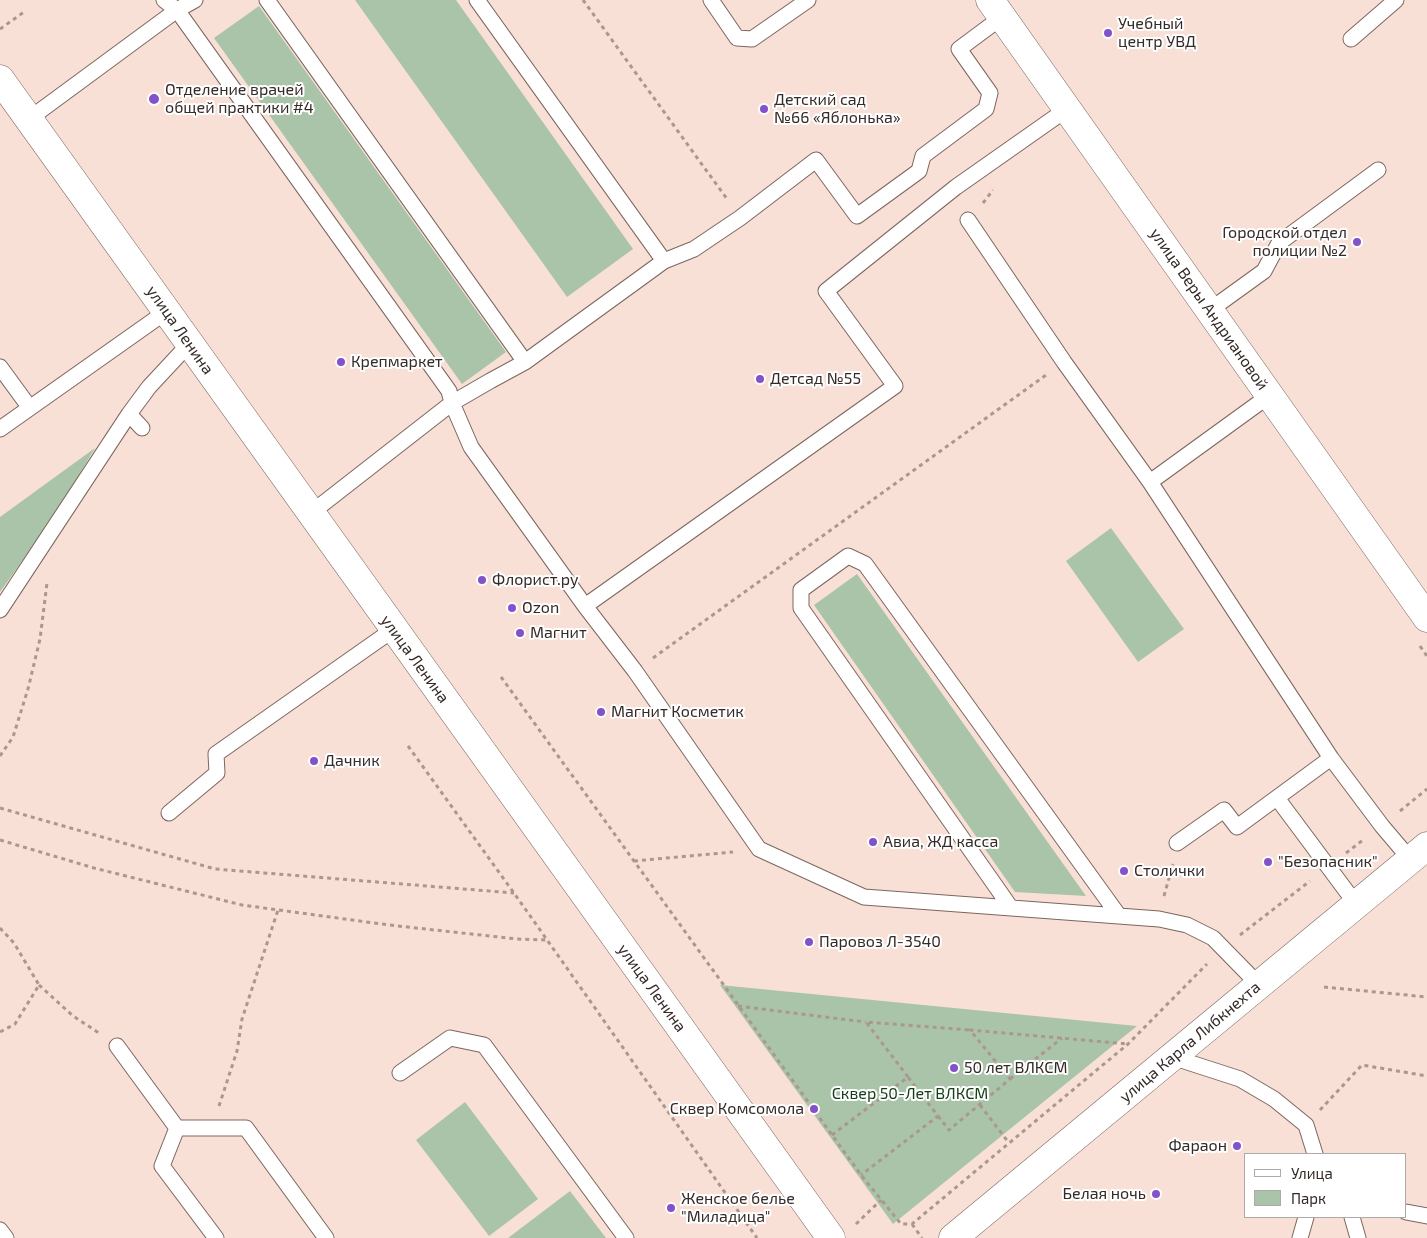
<!DOCTYPE html>
<html>
<head>
<meta charset="utf-8">
<style>
  body { margin:0 }
  #map { position:relative; width:1427px; height:1238px; overflow:hidden; background:#f9e0d6; font-family:"Exo 2",sans-serif }
  canvas { display:block }
  .legend { position:absolute; left:1244px; top:1153px; width:162px; height:65px; box-sizing:border-box; background:#fff; border:1px solid #aeaaa9; margin:0; padding:6px 9px; list-style:none; font-size:15px; color:#342a27 }
  .legend li { display:flex; align-items:center; gap:10px; height:25px }
  .legend b { width:25px; border:1px solid #aeaaa9 }
</style>
</head>
<body>
<div id="map">
<canvas width="1427" height="1238"></canvas>
<ul class="legend">
<li><b style="height:6px;background:#fff"></b>Улица</li>
<li><b style="height:14px;background:#aac4a9"></b>Парк</li>
</ul>
</div>
<script>
const g = document.querySelector('canvas').getContext('2d');
g.lineJoin = 'round';
function paint(path, color) { g.fillStyle = color; g.fill(path, 'evenodd'); }
const toPath = rows => new Path2D(rows.map(r => 'M' + r).join(''));
function trace(path, color, width, dash) { g.strokeStyle = color; g.lineWidth = width; g.lineCap = dash ? 'butt' : 'round'; g.setLineDash(dash || []); g.stroke(path); }
function drawText(font, color, halo, rows, align = 'center') {
  g.font = font + ' "Exo 2",sans-serif'; g.lineWidth = 4; g.setLineDash([]); g.textBaseline = 'middle'; g.strokeStyle = halo; g.fillStyle = color; for (const [text, x, y, turn = 0] of rows) {
    g.save(); g.translate(x, y); g.rotate((+turn || 0) * Math.PI / 180); g.textAlign = isNaN(turn) ? turn : align; if (halo) g.strokeText(text, 0, 0); g.fillText(text, 0, 0); g.restore();
  }
}
paint(toPath([
  [355,0,456,0,633,249,567,297],
  [259,6,506,352,462,384,214,38],
  [95,448,55,515,0,592,0,517],
  [1111,528,1184,629,1138,662,1066,561],
  [857,574,1086,896,1015,892,814,605],
  [720,985,1137,1026,893,1224],
  [465,1102,538,1199,489,1236,416,1140],
  [570,1191,606,1238,508,1238]
]), '#aac4a9');
const service = toPath([
  [164,0,177,10,449,391,452,403,471,447,585,606,635,671,759,849,864,897,1159,919,1187,925,1213,938,1259,985],
  [267,0,525,362],
  [477,0,664,261],
  [711,0,737,38,752,39,808,0],
  [1351,39,1396,0],
  [29,119,177,10,195,0],
  [968,220,1064,362,1150,482,1331,758,1382,826,1410,859],
  [1210,310,1264,271,1279,243,1378,170],
  [0,367,30,408],
  [129,414,142,428],
  [0,429,167,311],
  [1150,482,1270,395],
  [311,513,452,403,490,381,525,362,664,261,694,249,740,218,816,160,857,216,919,171,923,156,986,109,990,93,959,49,1002,17],
  [585,606,895,386,826,291,956,187,1067,109],
  [0,610,129,414,149,387,189,344],
  [1277,798,1356,904],
  [169,813,217,773,216,754,394,629],
  [1177,843,1224,810,1237,827,1331,758],
  [1011,908,801,608,801,590,848,556,865,564,1119,916],
  [117,1046,177,1128,246,1128,326,1238],
  [1172,1057,1240,1079,1274,1099,1306,1125,1315,1154],
  [400,1073,450,1038,484,1045,626,1238],
  [177,1128,162,1166,216,1238],
  [1406,1212,1427,1216],
  [1352,1217,1358,1238],
  [0,1230,6,1238],
  [1300,1238,1306,1217]
]);
const minor = toPath([
  [990,0,1427,618]
]);
const secondary = toPath([
  [0,79,831,1238],
  [953,1238,1427,846]
]);
trace(service, '#7c665e', 17);
trace(minor, '#7c665e', 29);
trace(secondary, '#7c665e', 29);
trace(toPath([
  [583,0,727,199],
  [0,29,24,12],
  [983,203,993,190],
  [1420,646,1427,656],
  [653,658,1046,375],
  [501,677,861,1175,901,1224,912,1224,1128,1044,1207,964],
  [408,746,514,893,757,1238],
  [0,756,13,737,28,689,40,639,47,583],
  [0,808,215,869,514,893],
  [1400,811,1427,789],
  [0,840,94,868,242,905,389,925,517,939,547,940],
  [1346,853,1363,840],
  [634,861,733,852],
  [1164,896,1173,864],
  [0,928,14,943,39,985,15,1024,0,1032],
  [1240,935,1310,881],
  [39,985,73,1016,99,1033],
  [1324,987,1427,997],
  [738,1006,866,1022],
  [908,1077,866,1022,970,1030],
  [1010,1079,1062,1038],
  [980,1105,1009,1143],
  [219,1106,237,1051,242,1019,278,910],
  [1320,1110,1362,1065,1427,1076],
  [938,1116,949,1130,1010,1079,970,1030,1128,1044],
  [832,1135,908,1077,938,1116,861,1175],
  [856,1224,881,1200],
  [912,1224,922,1238]
]), '#aa9790', 3, [4, 4]);
trace(service, '#fff', 15);
trace(minor, '#fff', 28);
trace(secondary, '#fff', 28);
for (const [x, y, r, color] of [
  [1108,33,5,"#8351c9"],
  [154,99,6,"#8351c9"],
  [764,109,5,"#8351c9"],
  [1357,242,5,"#8351c9"],
  [341,362,5,"#8351c9"],
  [760,379,5,"#8351c9"],
  [482,580,5,"#8351c9"],
  [512,608,5,"#8351c9"],
  [520,633,5,"#8351c9"],
  [601,712,5,"#8351c9"],
  [314,761,5,"#8351c9"],
  [873,842,5,"#8351c9"],
  [1268,862,5,"#8351c9"],
  [1124,871,5,"#8351c9"],
  [809,942,5,"#8351c9"],
  [954,1068,5,"#8351c9"],
  [814,1109,5,"#8351c9"],
  [1237,1146,5,"#8351c9"],
  [1156,1194,5,"#8351c9"],
  [671,1208,5,"#8351c9"]
]) { const dot = new Path2D(); dot.arc(x, y, r, 0, 2 * Math.PI); g.fillStyle = color; g.fill(dot); trace(dot, '#fff', 2); }
drawText('16px', '#342a27', '#fff', [
  ["Учебный",1118,24],
  ["центр УВД",1118,42],
  ["Отделение врачей",165,90],
  ["общей практики #4",165,108],
  ["Детский сад",774,100],
  ["№66 «Яблонька»",774,118],
  ["Городской отдел",1347,233,"right"],
  ["полиции №2",1347,251,"right"],
  ["Крепмаркет",351,362],
  ["Детсад №55",770,379],
  ["Флорист.ру",492,580],
  ["Ozon",522,608],
  ["Магнит",530,633],
  ["Магнит Косметик",611,712],
  ["Дачник",324,761],
  ["Авиа, ЖД касса",883,842],
  ["\"Безопасник\"",1278,862],
  ["Столички",1134,871],
  ["Паровоз Л-3540",819,942],
  ["50 лет ВЛКСМ",964,1068],
  ["Сквер Комсомола",804,1109,"right"],
  ["Фараон",1227,1146,"right"],
  ["Белая ночь",1146,1194,"right"],
  ["Женское белье",681,1199],
  ["\"Миладица\"",681,1217]
], 'left');
drawText('16px', '#342a27', '#fff', [
  ["улица Веры Андриановой",1209,309,55],
  ["улица Ленина",180,330,55],
  ["улица Ленина",415,659,54],
  ["улица Ленина",652,988,54],
  ["улица Карла Либкнехта",1190,1042,-40]
]);
drawText('16px', '#153d15', '#fff', [
  ["Сквер 50-Лет ВЛКСМ",910,1094]
]);
</script>
</body>
</html>
